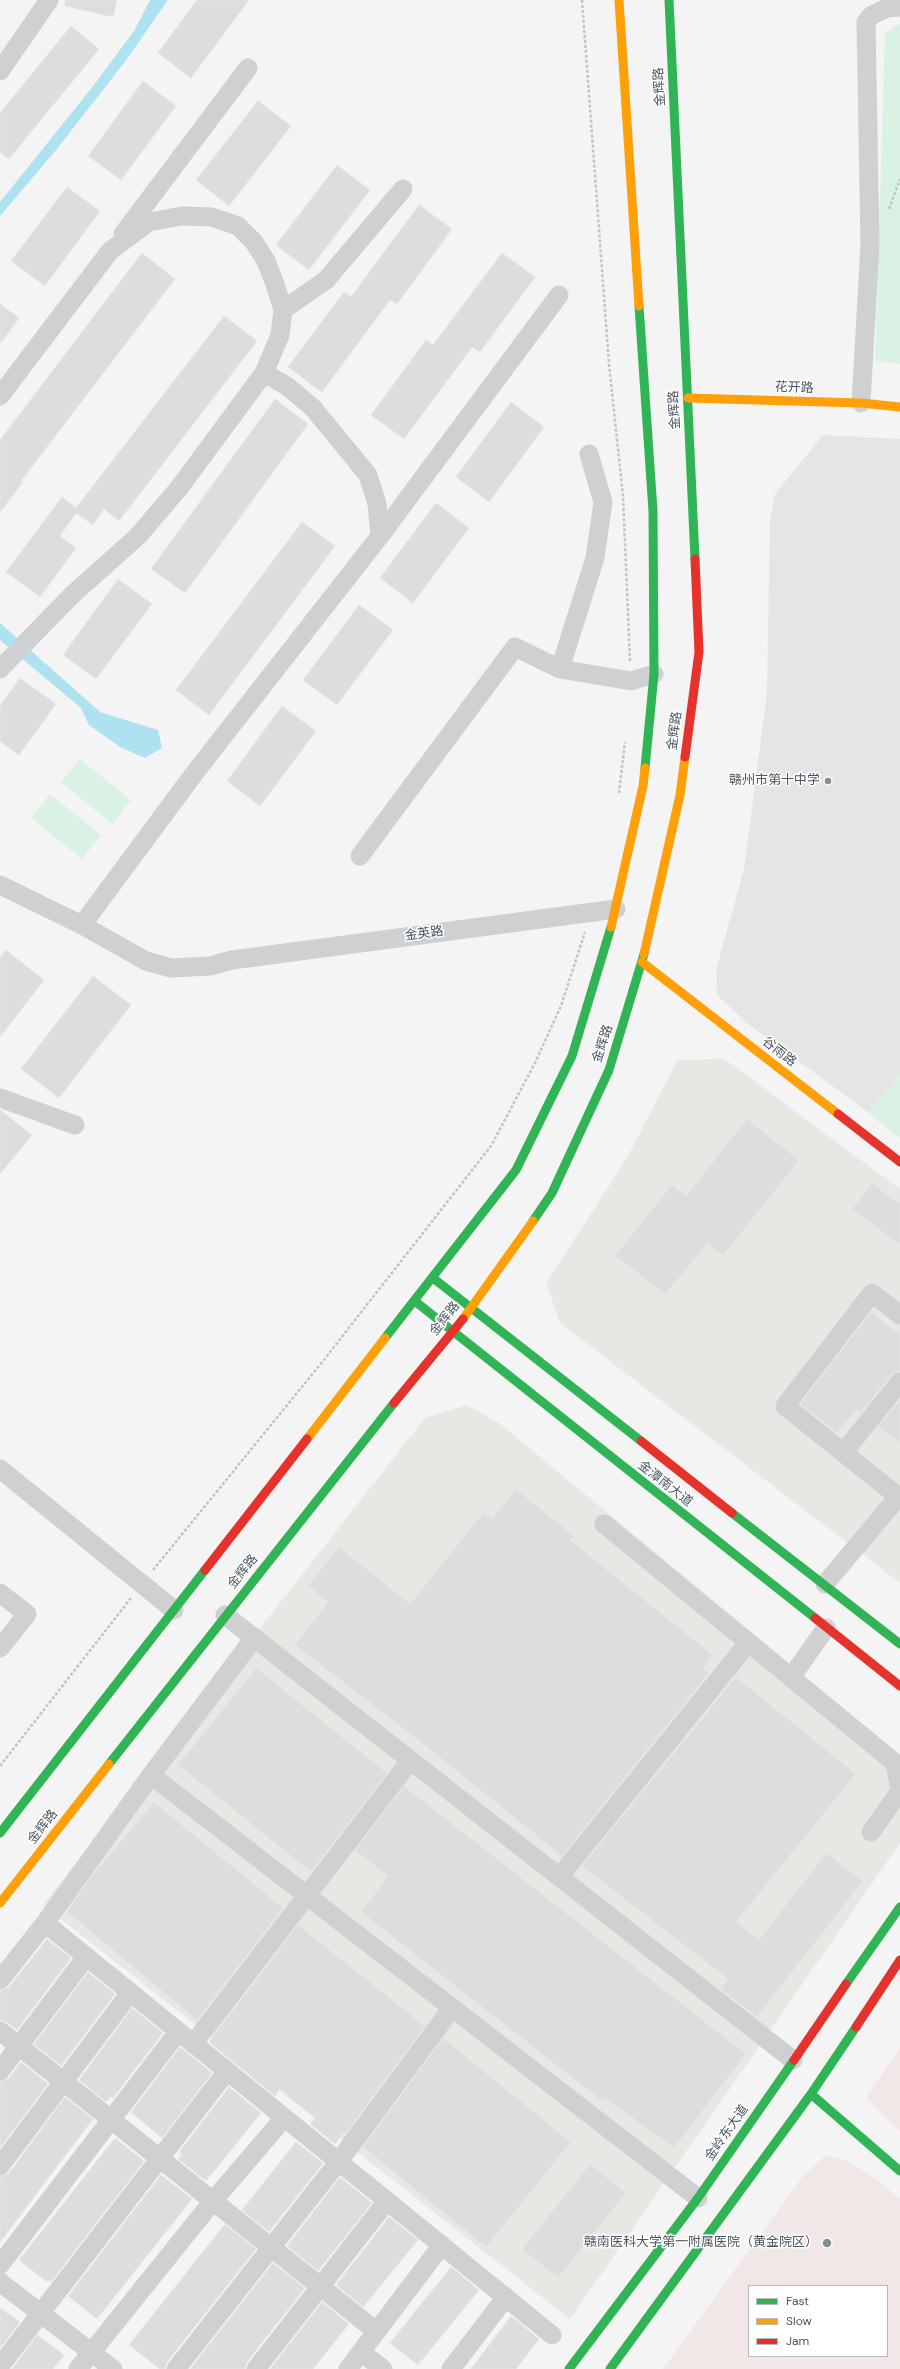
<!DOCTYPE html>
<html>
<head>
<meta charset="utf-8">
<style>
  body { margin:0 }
  #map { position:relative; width:900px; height:2369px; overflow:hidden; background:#f4f4f4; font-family:"DM Sans",sans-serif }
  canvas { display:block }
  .legend { position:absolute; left:748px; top:2285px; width:140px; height:72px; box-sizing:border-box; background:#fff; border:1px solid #b7bbc0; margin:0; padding:5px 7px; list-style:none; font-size:12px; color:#4a5661 }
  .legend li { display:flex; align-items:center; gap:8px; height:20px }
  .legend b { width:20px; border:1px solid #b7bbc0 }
</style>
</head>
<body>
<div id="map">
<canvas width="900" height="2369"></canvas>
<ul class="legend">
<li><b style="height:5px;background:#30b455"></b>Fast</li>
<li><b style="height:5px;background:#ff9f0a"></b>Slow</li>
<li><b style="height:5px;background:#e5322d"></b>Jam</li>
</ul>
</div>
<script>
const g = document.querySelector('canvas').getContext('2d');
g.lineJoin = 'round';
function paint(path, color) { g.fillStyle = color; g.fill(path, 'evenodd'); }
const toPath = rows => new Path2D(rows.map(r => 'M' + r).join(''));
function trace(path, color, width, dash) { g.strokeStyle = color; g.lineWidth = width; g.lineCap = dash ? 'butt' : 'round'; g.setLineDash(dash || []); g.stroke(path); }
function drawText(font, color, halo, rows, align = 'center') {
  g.font = font + ' "DM Sans","Noto Sans SC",sans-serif'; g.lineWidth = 3; g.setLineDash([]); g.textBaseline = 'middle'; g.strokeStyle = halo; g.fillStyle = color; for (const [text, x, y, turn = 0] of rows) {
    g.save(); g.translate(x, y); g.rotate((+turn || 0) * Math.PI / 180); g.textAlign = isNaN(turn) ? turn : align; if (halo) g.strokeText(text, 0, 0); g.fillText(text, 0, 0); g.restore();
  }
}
paint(toPath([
  [723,1058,900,1189,900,1583,560,1323,546,1283,627,1158,677,1061],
  [467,1405,499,1423,900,1755,900,1843,570,2319,43,1905,425,1418]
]), '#e8e7e3');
paint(toPath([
  [823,435,900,439,900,1074,869,1113,747,1023,717,995,716,970,744,869,767,693,770,521,775,494]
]), '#e6e5e6');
paint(toPath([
  [900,2048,900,2131,866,2097],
  [826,2155,848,2161,877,2180,900,2199,900,2369,663,2369,803,2176],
  [749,2286,887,2286,887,2356,749,2356]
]), '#f1e7e6');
paint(toPath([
  [900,23,900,364,875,361,885,34],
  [80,759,131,800,112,824,61,782],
  [50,794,101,835,82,859,31,818],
  [900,1074,900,1139,869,1113]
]), '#d9f2e3');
paint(toPath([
  [150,0,168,0,127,59,57,149,0,216,0,202,94,85,134,31],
  [0,623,100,712,158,730,162,748,145,758,120,747,89,725,81,708,0,640]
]), '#aee2f0');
const building = toPath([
  [65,0,117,0,113,17,65,6,65,0],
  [197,0,249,0,191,78,158,53,197,0],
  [71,26,99,49,9,159,0,152,0,113,71,26],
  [143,81,176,106,121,180,88,156,143,81],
  [258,101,291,126,229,206,196,180,258,101],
  [337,165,370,190,309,270,276,245,337,165],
  [67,187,100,211,45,286,11,261,67,187],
  [419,205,452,229,397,304,390,300,322,392,288,367,344,292,351,297,419,205],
  [142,253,175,279,21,481,23,482,0,512,0,440,142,253],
  [502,253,535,277,480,352,472,347,404,439,371,415,426,340,433,345,502,253],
  [0,304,19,318,0,344,0,304],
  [224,316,257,341,119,521,104,509,93,525,76,513,60,536,76,548,40,597,6,572,62,497,76,508,224,316],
  [275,399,308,424,185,593,151,569,275,399],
  [511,402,544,427,489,502,456,477,511,402],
  [436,503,469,528,413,603,380,578,436,503],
  [302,522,335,546,209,715,176,690,302,522],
  [118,579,152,604,96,679,63,655,118,579],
  [359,605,393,630,337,705,303,680,359,605],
  [20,678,56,704,19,755,0,741,0,706,20,678],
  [282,706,316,731,260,806,227,781,282,706],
  [6,950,44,980,0,1037,0,958,6,950],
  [93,976,131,1005,59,1098,21,1069,93,976],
  [0,1110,32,1135,0,1174,0,1110],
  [747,1119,799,1160,723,1256,708,1244,665,1294,615,1256,672,1185,686,1196,747,1119],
  [872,1183,900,1204,900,1245,852,1209,872,1183],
  [871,1312,900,1335,900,1371,891,1375,861,1413,856,1409,837,1433,800,1404,871,1312],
  [900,1400,900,1443,878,1426,900,1400],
  [516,1489,574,1536,570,1540,713,1655,703,1668,709,1673,562,1856,422,1743,295,1645,328,1602,308,1586,339,1547,410,1604,484,1512,492,1519,516,1489],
  [256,1668,387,1773,311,1872,178,1765,256,1668],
  [736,1677,856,1774,736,1922,759,1940,826,1853,863,1881,757,2017,720,1989,728,1979,582,1866,736,1677],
  [404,1786,746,2054,674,2148,605,2098,602,2101,361,1912,388,1876,355,1850,404,1786],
  [154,1802,283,1908,197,2020,67,1912,91,1877,154,1802],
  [298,1925,425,2026,346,2133,344,2132,335,2144,310,2124,315,2118,280,2089,275,2096,209,2042,298,1925],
  [47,1939,71,1958,17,2030,7,2022,0,2020,0,1991,9,1987,47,1939],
  [88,1972,115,1994,61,2066,34,2044,88,1972],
  [132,2008,163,2033,113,2098,111,2096,106,2102,79,2080,132,2008],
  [443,2038,571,2142,486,2247,363,2147,443,2038],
  [180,2047,212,2073,162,2138,131,2112,180,2047],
  [21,2062,48,2084,0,2148,0,2082,9,2078,21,2062],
  [229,2087,261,2113,206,2181,178,2159,182,2154,179,2152,229,2087],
  [65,2097,93,2119,0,2242,0,2177,9,2173,65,2097],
  [115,2138,144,2161,51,2282,48,2280,47,2282,19,2260,115,2138],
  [296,2142,323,2163,269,2232,242,2210,296,2142],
  [590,2164,626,2193,558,2278,522,2249,590,2164],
  [161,2175,192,2199,97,2319,68,2296,161,2175],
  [340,2177,372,2203,318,2271,287,2246,340,2177],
  [389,2217,418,2240,363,2307,336,2285,389,2217],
  [225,2224,256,2249,167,2362,165,2369,160,2369,129,2345,225,2224],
  [273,2263,305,2288,247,2362,245,2369,190,2369,273,2263],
  [451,2267,479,2290,418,2365,390,2343,451,2267],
  [322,2302,349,2324,313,2369,270,2369,322,2302],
  [0,2308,20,2322,0,2348,0,2308],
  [511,2316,539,2339,516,2369,471,2369,511,2316],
  [37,2335,64,2355,53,2369,12,2369,37,2335]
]);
paint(building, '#ddddde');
trace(building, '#e5e6e7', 1);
trace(toPath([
  [582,0,609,364,623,496,630,662],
  [889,209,900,179],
  [619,793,625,742],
  [153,1570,323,1361,491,1146,535,1063,561,1006,585,932],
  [0,1766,131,1598]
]), '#bcc7c4', 2.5, [3, 2]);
trace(toPath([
  [0,71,49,0],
  [123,234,248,68],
  [283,310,326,280,403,189],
  [0,396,110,251,149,222,182,216,212,217,238,226,254,242,266,261,275,284,283,310,280,335,264,373,179,488,138,536,72,595,0,669],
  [861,403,870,245,866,22,872,15,887,8,900,7],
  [589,454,603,502,595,558,560,669,631,681,654,674],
  [380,536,559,295],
  [360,856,515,647,560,669],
  [0,885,82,925,146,961,171,968,210,966,232,960,616,909],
  [82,925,193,775,380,536,377,504,368,475,313,408,287,386,264,373],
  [0,1098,75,1125],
  [900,1315,872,1293,785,1406,900,1498],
  [843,1453,900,1382],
  [0,1469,174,1610],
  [604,1524,895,1763,900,1790],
  [825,1584,898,1497],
  [0,1593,27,1614,0,1648],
  [225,1615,793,2060],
  [792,1676,826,1628],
  [151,1775,698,2198],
  [871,1832,900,1791],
  [559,1877,748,1643],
  [45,1923,552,2335],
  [0,1980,45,1923,151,1775,254,1638],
  [0,2031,376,2331],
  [193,2044,410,1761],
  [0,2071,86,1957],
  [0,2166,130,1993],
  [0,2265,178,2032],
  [0,2282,113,2369],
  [361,2352,383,2369],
  [0,2366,227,2071],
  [78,2369,213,2201,284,2118],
  [176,2369,339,2161,452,2008],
  [256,2369,387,2201],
  [348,2369,442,2245],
  [451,2369,506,2297]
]), '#ced0d2', 19);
trace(toPath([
  [669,0,695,559],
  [639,306,653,511,654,674,645,768],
  [533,1221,552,1193,609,1070,644,954],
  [433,1278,641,1441],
  [416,1302,815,1618],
  [385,1338,516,1170,572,1056,611,927],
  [732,1513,900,1644],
  [109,1764,394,1403],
  [0,1833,205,1570],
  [846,1984,900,1907],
  [811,2094,900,2171],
  [569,2369,698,2198,794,2060],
  [610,2369,811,2094,856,2027]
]), '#30b455', 9);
trace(toPath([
  [619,0,639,306],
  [688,398,861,403,900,407],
  [611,927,643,786,645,768],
  [644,954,680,795,685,757],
  [642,962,838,1114],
  [463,1319,533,1221],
  [307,1439,385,1338],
  [0,1903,109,1764]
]), '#ff9f0a', 9);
trace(toPath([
  [685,757,699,652,695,559],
  [838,1114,900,1162],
  [394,1403,463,1319],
  [641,1441,732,1513],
  [205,1570,307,1439],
  [815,1618,900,1686],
  [856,2027,900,1960],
  [794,2060,846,1984]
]), '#e5322d', 9);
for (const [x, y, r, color] of [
  [828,781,4,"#868d94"],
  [827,2243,5,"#868d94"]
]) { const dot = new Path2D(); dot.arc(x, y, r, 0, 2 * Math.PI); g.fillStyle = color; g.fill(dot); trace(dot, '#fff', 1.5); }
drawText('13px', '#4a5661', '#fff', [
  ["金辉路",660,87,-93],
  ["花开路",794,388,2],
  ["金辉路",675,410,-93],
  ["金辉路",675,731,-82],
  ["金英路",424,934,-8],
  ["金辉路",603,1044,-72],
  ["谷雨路",779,1052,38],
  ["金辉路",445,1319,-51],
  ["金潭南大道",665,1484,38],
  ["金辉路",243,1572,-51],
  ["金辉路",43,1827,-52],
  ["金岭东大道",727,2133,-55]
]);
drawText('13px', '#4a5661', '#fff', [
  ["赣州市第十中学",820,781],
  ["赣南医科大学第一附属医院（黄金院区）",818,2243]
], 'right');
</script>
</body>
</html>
